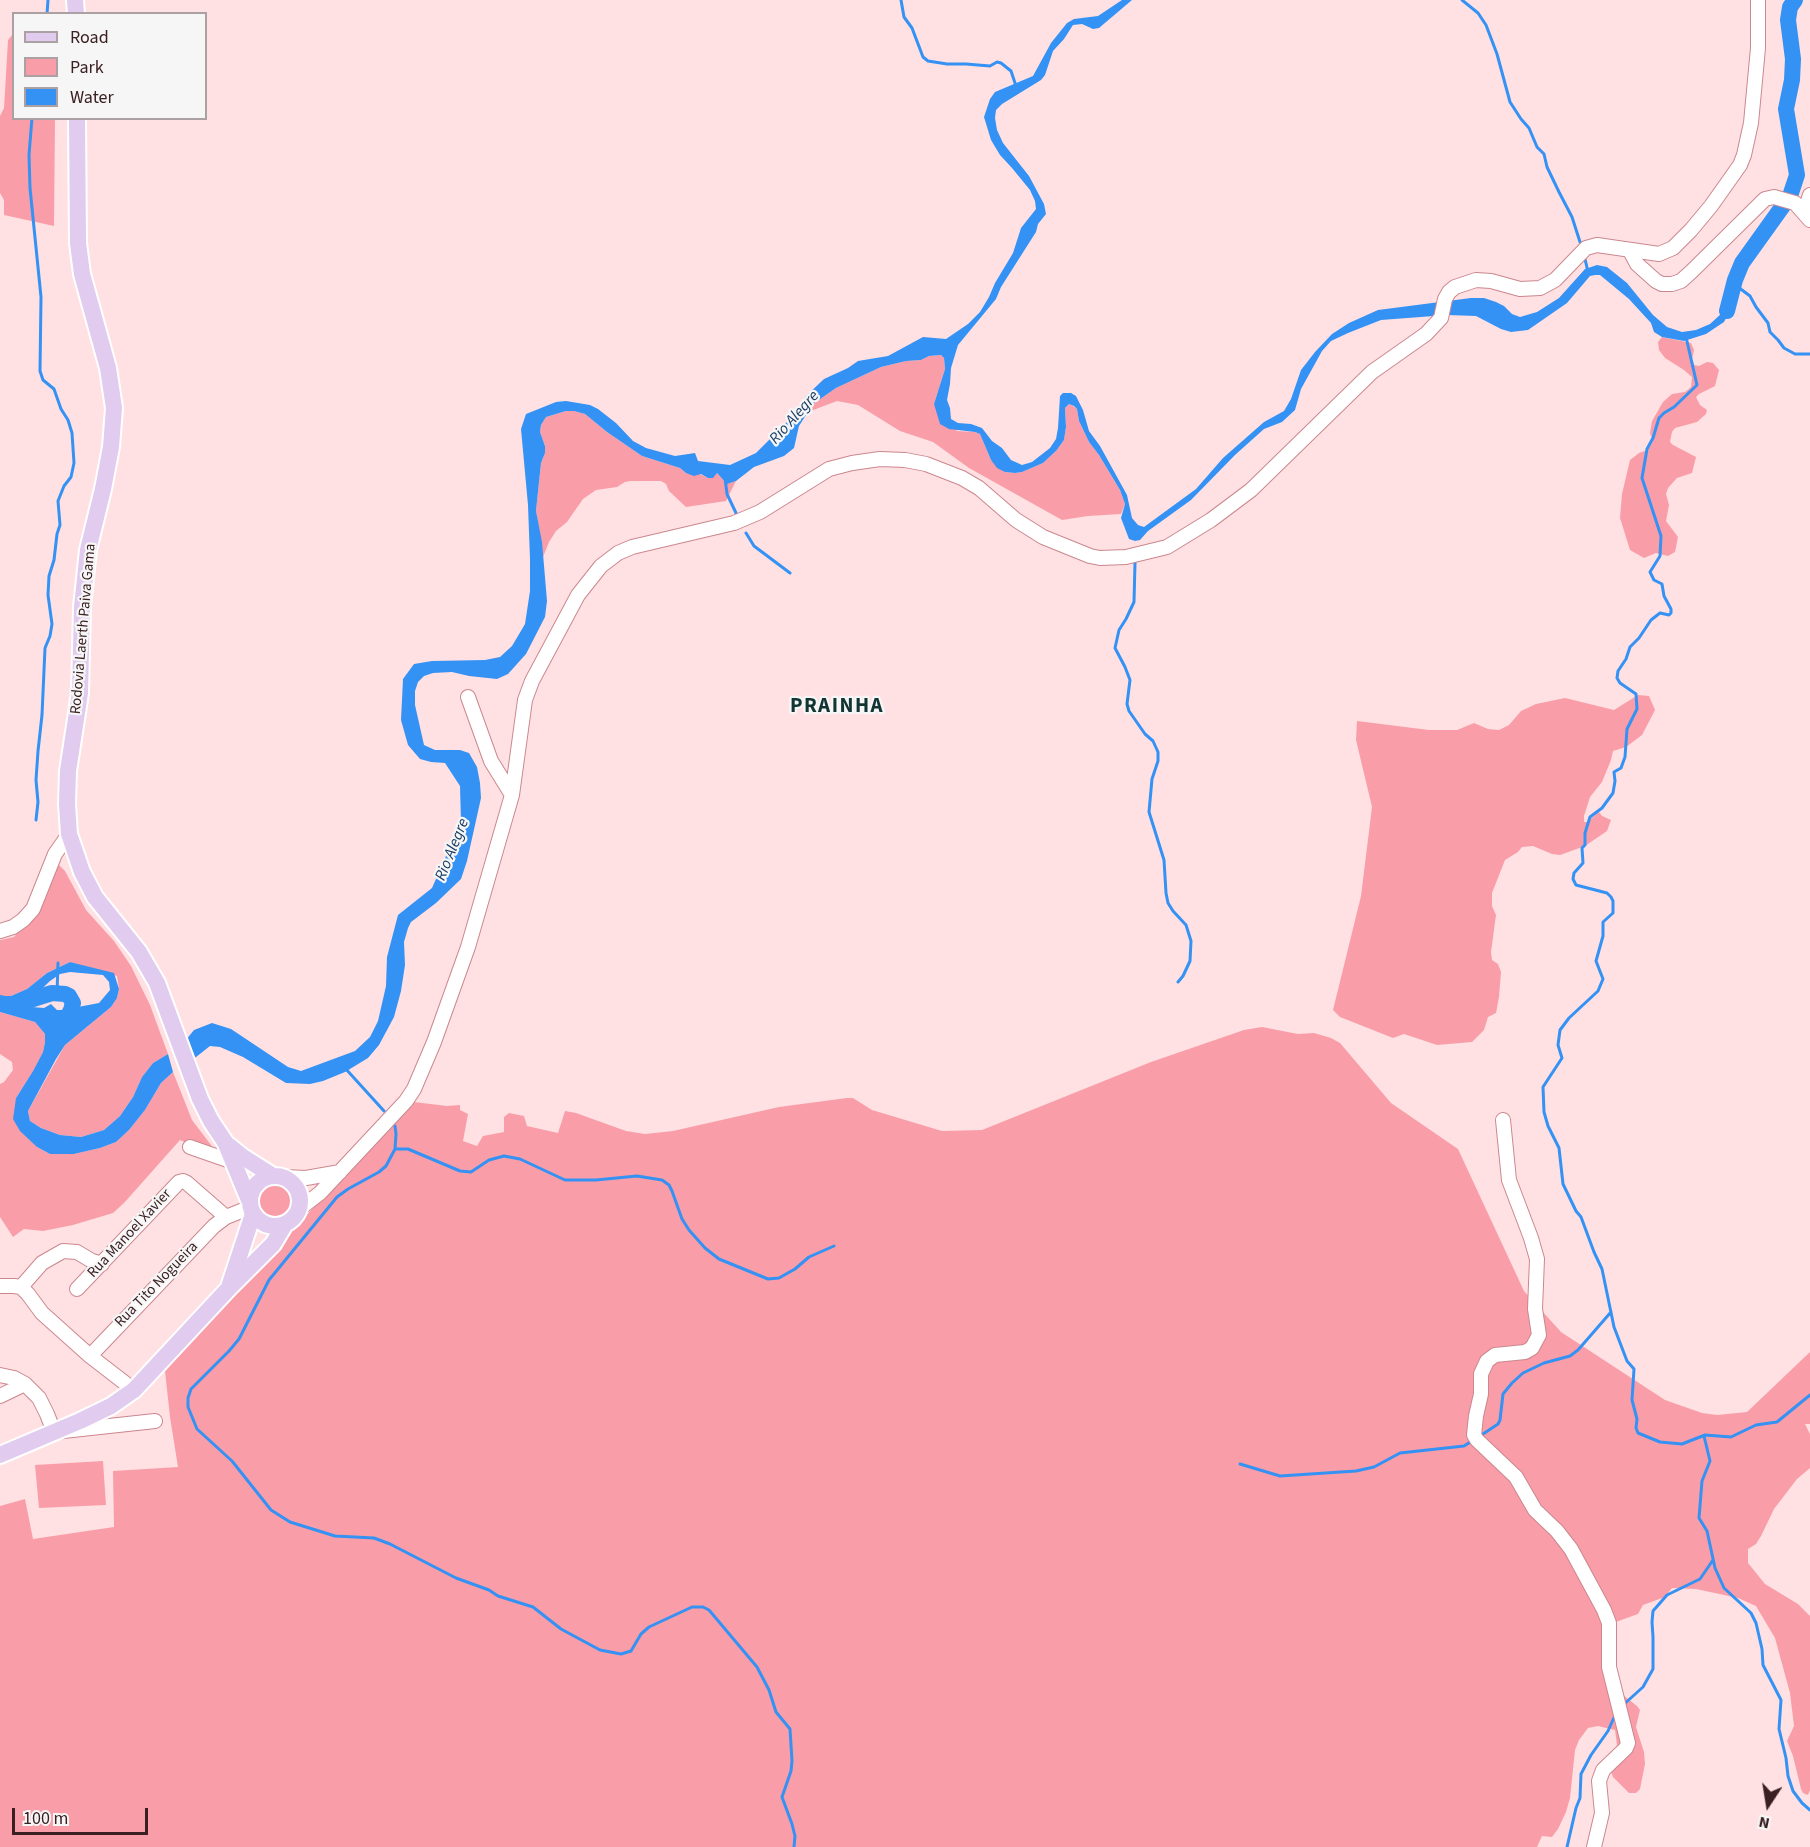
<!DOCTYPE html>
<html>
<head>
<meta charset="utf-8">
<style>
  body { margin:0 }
  #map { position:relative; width:1810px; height:1847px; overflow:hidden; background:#ffe1e3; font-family:"Source Sans 3",sans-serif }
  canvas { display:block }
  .legend { position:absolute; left:12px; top:12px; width:195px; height:108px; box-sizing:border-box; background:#f6f6f6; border:2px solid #aba0a2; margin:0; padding:8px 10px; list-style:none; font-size:18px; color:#3b2023 }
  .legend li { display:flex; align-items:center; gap:12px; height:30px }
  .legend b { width:30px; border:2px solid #aba0a2 }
  .north { position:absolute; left:1738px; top:1775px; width:60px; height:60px; -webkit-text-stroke:4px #f6f6f6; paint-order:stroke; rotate:192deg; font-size:16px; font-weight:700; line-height:24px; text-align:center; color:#3b2023 }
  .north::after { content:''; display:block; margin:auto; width:21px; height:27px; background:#3b2023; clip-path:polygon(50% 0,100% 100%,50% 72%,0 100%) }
  .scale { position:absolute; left:12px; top:1808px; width:136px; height:27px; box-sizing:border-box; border:3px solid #3b2023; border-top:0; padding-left:8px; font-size:18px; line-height:21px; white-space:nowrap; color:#3b2023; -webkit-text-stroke:4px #f6f6f6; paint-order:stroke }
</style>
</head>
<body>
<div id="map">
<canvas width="1810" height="1847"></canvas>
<ul class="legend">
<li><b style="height:8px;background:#e1cbee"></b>Road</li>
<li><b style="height:16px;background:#f99ea8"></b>Park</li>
<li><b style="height:16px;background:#3492f4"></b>Water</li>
</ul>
<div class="north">N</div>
<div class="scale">100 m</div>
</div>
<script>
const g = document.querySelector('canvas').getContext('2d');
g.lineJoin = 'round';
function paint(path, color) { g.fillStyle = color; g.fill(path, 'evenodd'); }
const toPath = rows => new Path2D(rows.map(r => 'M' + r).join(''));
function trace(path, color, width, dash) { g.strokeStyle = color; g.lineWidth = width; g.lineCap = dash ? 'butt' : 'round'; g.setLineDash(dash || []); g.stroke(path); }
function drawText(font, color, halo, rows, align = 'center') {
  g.font = font + ' "Source Sans 3",sans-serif'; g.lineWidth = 4.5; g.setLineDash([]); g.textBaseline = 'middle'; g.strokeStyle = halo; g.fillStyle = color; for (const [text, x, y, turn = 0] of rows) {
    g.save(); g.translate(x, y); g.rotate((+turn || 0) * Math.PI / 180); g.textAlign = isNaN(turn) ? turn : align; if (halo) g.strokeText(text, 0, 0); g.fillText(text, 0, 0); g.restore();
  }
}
paint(toPath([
  [13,34,14,118,55,119,54,226,4,215,4,200,0,193,0,116,4,108,8,40],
  [1662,337,1691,343,1694,350,1692,359,1694,365,1699,366,1707,362,1713,363,1719,370,1715,386,1699,394,1696,397,1700,405,1707,410,1706,414,1697,422,1675,428,1672,432,1670,442,1673,445,1696,457,1692,473,1677,478,1668,488,1666,494,1669,505,1666,521,1678,537,1675,552,1668,556,1656,553,1644,558,1630,550,1620,518,1622,494,1630,460,1639,453,1648,450,1653,441,1650,433,1652,421,1663,402,1672,394,1685,392,1691,387,1692,377,1684,370,1665,358,1659,350,1658,342],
  [941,355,944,358,945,369,934,404,957,431,975,432,980,434,991,460,1005,472,1015,473,1022,472,1043,463,1056,451,1064,440,1066,427,1065,408,1069,404,1073,406,1077,409,1079,421,1089,442,1099,455,1120,490,1125,504,1121,514,1088,516,1062,520,969,468,933,442,900,431,858,405,837,401,808,412,813,404,836,388,881,367,906,361,921,360,929,356],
  [566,411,574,411,585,414,607,432,642,456,680,468,686,473,700,474,708,478,717,473,727,484,736,481,726,501,686,507,669,491,666,484,661,481,631,481,625,482,617,487,596,490,583,499,567,522,556,531,549,542,543,557,536,511,541,463,545,453,545,446,540,432,541,425,546,417],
  [1638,695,1649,696,1655,710,1642,735,1626,747,1613,751,1611,760,1602,782,1590,797,1584,816,1584,822,1587,822,1599,812,1602,816,1611,820,1607,831,1585,846,1560,855,1552,854,1533,846,1522,847,1518,852,1505,860,1492,893,1492,906,1496,915,1491,952,1492,960,1498,964,1501,972,1499,997,1496,1013,1488,1017,1484,1030,1472,1042,1437,1045,1404,1034,1393,1038,1340,1017,1333,1010,1361,896,1372,807,1356,740,1357,721,1429,730,1457,730,1474,723,1488,729,1499,730,1509,725,1521,711,1536,704,1565,698,1614,710],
  [56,865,59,865,65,871,86,910,114,941,131,966,150,1005,168,1054,153,1063,142,1077,133,1097,120,1116,104,1130,81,1137,60,1135,41,1128,30,1121,28,1111,65,1045,111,1007,117,998,119,989,117,976,70,962,47,973,27,989,11,996,0,996,0,940,14,937,37,909],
  [0,1012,35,1022,45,1034,45,1042,43,1052,33,1071,16,1098,37,1147,50,1154,74,1154,100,1148,116,1142,129,1130,145,1110,161,1083,173,1072,192,1120,214,1149,210,1153,180,1140,124,1203,113,1213,73,1225,43,1231,24,1229,13,1237,0,1217,0,1084,4,1082,13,1070,12,1062,0,1054],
  [1262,1027,1298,1034,1314,1033,1331,1038,1340,1043,1391,1103,1458,1149,1524,1291,1561,1332,1665,1400,1702,1413,1717,1415,1747,1412,1810,1352,1810,1424,1805,1424,1810,1434,1810,1468,1797,1479,1774,1509,1761,1536,1756,1544,1748,1549,1748,1563,1765,1584,1798,1604,1810,1616,1810,1790,1808,1795,1803,1793,1801,1789,1793,1756,1787,1741,1794,1726,1790,1693,1775,1638,1756,1606,1738,1598,1696,1589,1672,1588,1665,1597,1643,1605,1638,1614,1613,1623,1613,1653,1619,1692,1637,1706,1640,1710,1636,1727,1644,1752,1645,1764,1640,1789,1636,1793,1629,1793,1613,1777,1610,1768,1613,1754,1617,1745,1615,1730,1598,1726,1588,1728,1579,1740,1575,1750,1570,1798,1566,1812,1558,1829,1552,1837,1542,1836,1537,1847,0,1847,0,1506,25,1499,33,1539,114,1527,113,1471,178,1467,170,1417,165,1371,182,1343,321,1200,408,1104,414,1102,447,1106,460,1105,460,1110,468,1114,463,1141,477,1146,483,1136,504,1132,504,1117,509,1113,524,1116,527,1126,558,1133,565,1111,576,1113,626,1131,645,1134,673,1131,779,1107,847,1098,853,1098,872,1110,942,1131,982,1130,1151,1062,1244,1030],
  '254 1201a21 21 0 1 1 42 0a21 21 0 1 1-42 0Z',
  [103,1461,106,1505,39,1508,35,1465]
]), '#f99ea8');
paint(toPath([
  [1122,0,1132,0,1099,28,1093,29,1082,24,1073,25,1064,39,1053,51,1045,75,1041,80,1002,104,996,110,995,118,997,130,1003,143,1029,176,1044,204,1046,214,1038,224,1036,232,1001,287,996,299,958,345,951,368,950,384,947,400,950,408,951,419,958,423,971,424,982,428,992,441,1002,448,1011,460,1022,465,1032,462,1050,448,1056,439,1058,428,1060,396,1063,393,1071,393,1076,396,1083,410,1089,431,1100,446,1127,495,1132,518,1138,525,1144,527,1196,489,1223,458,1264,422,1284,411,1291,399,1301,370,1315,352,1332,334,1349,323,1378,310,1471,298,1484,298,1496,302,1504,306,1512,314,1520,317,1537,312,1559,298,1585,269,1597,265,1607,267,1627,283,1653,315,1667,327,1682,332,1696,330,1710,324,1722,313,1733,289,1738,267,1744,270,1739,293,1724,322,1706,334,1684,341,1662,337,1654,332,1651,323,1629,299,1600,275,1595,275,1590,276,1567,303,1528,330,1511,332,1501,329,1476,316,1447,315,1381,320,1348,333,1331,341,1322,351,1301,389,1295,410,1282,422,1264,429,1235,455,1191,500,1148,531,1140,540,1135,541,1129,539,1121,518,1125,504,1120,490,1099,455,1089,442,1079,421,1077,409,1074,406,1069,404,1065,408,1066,427,1064,440,1056,451,1043,463,1022,472,1015,473,1005,472,997,468,991,460,980,434,975,432,949,429,940,424,934,404,945,369,944,358,941,355,929,356,921,360,906,361,881,367,836,388,813,404,799,426,794,448,784,456,754,467,736,481,727,484,717,473,713,478,708,478,701,474,694,476,686,473,680,468,642,456,607,432,585,414,574,411,566,411,546,417,541,425,540,432,545,446,545,453,541,463,536,511,542,542,547,601,545,617,526,654,508,674,497,679,469,676,452,672,433,673,424,676,418,682,415,691,415,705,424,745,435,750,460,750,469,753,477,767,480,783,481,798,467,861,461,879,436,903,411,922,408,928,404,942,405,965,401,991,394,1017,379,1045,368,1058,345,1072,323,1081,310,1084,286,1083,243,1057,220,1047,210,1046,191,1061,185,1041,194,1030,212,1023,231,1029,288,1067,301,1071,355,1051,370,1037,378,1021,386,986,387,957,398,915,432,888,461,822,460,786,445,763,431,762,420,759,408,745,401,720,403,679,414,664,432,661,485,660,500,657,512,646,525,624,530,591,530,559,528,505,521,429,526,414,556,402,566,401,590,405,598,409,616,423,633,441,646,448,675,456,695,453,698,461,730,465,756,453,789,420,806,396,824,379,848,368,858,361,888,356,923,337,946,339,968,324,980,312,989,297,995,283,1013,253,1021,228,1036,209,1035,201,1030,190,1012,168,1000,155,991,140,984,117,990,99,995,92,1033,76,1051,43,1067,23,1074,19,1098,16],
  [70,962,114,973,119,989,117,998,111,1007,65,1045,56,1059,28,1111,30,1121,41,1128,60,1135,81,1137,104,1130,120,1116,133,1097,142,1077,153,1063,168,1054,173,1072,161,1083,145,1110,129,1130,116,1142,100,1148,74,1154,50,1154,37,1147,20,1131,13,1119,16,1098,33,1071,43,1052,45,1042,45,1034,35,1022,0,1012,0,996,11,996,27,989,47,973],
  [70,972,103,975,109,982,110,990,99,1003,62,1010,57,1010,51,1004,44,1008,32,1007,29,1001,50,981,60,974]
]), '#3492f4');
trace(toPath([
  [901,0,904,17,912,28,923,57,928,61,947,64,966,64,990,66,997,62,1001,63,1011,71,1016,86],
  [1462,0,1478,13,1486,25,1497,54,1510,102,1521,119,1529,128,1537,147,1544,154,1547,167,1559,192,1572,217,1580,242],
  [47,14,48,0],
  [32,118,29,155,30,188,41,297,40,371,43,380,54,389,61,409,68,420,72,433,74,463,71,477,64,486,58,501,60,525,57,534,54,560,49,576,48,595,52,624,50,636,45,648,42,715,38,751,36,780,38,802,36,820],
  [1585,259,1588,272],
  [1738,287,1750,296,1756,307,1768,323,1770,332,1778,340,1784,348,1795,354,1810,354],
  [1686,337,1697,385,1674,407,1664,413,1659,418,1653,438,1647,449,1642,478,1661,536,1660,556,1650,572,1654,580,1662,584,1664,596,1671,609,1671,613,1669,615,1660,613,1651,620,1639,638,1630,647,1626,659,1618,671,1617,678,1620,683,1636,694,1637,709,1627,729,1625,757,1621,768,1614,772,1615,781,1613,793,1602,808,1590,817,1585,833,1585,845,1582,848,1583,863,1574,873,1573,879,1576,885,1607,893,1611,897,1613,901,1613,913,1603,922,1603,936,1596,961,1603,979,1598,991,1569,1018,1560,1030,1558,1045,1562,1058,1543,1087,1544,1112,1548,1126,1559,1148,1563,1184,1576,1211,1581,1217,1594,1252,1602,1269,1614,1327,1627,1361,1634,1369,1632,1400,1637,1419,1636,1428,1638,1433,1660,1442,1682,1444,1705,1435,1731,1437,1756,1425,1777,1422,1810,1395],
  [725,478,727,494,736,513],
  [746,533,754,546,790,573],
  [1135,563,1134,602,1126,619,1119,630,1115,648,1125,667,1130,680,1127,704,1129,711,1145,734,1153,741,1158,752,1158,761,1152,779,1149,812,1164,860,1166,893,1168,903,1173,911,1186,925,1191,941,1190,961,1183,976,1178,982],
  [57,993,58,963],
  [345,1068,384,1111],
  [395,1126,396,1134,395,1149,386,1166,379,1172,348,1189,337,1197,269,1280,239,1339,229,1351,191,1389,188,1398,188,1407,197,1429,232,1461,271,1510,290,1522,335,1536,374,1538,390,1544,456,1578,489,1590,498,1596,533,1607,561,1629,600,1650,621,1654,631,1651,641,1634,649,1627,692,1607,703,1607,709,1610,757,1667,769,1690,776,1712,790,1729,792,1761,791,1771,782,1797,792,1824,795,1836,794,1847],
  [395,1149,408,1149,460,1171,471,1172,489,1160,504,1156,520,1159,565,1180,596,1180,637,1176,662,1180,669,1185,672,1191,682,1219,689,1230,705,1248,719,1259,768,1279,779,1278,795,1269,809,1257,834,1246],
  [1480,1436,1498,1424,1500,1420,1503,1394,1512,1383,1523,1373,1544,1363,1570,1356,1578,1350,1611,1312],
  [1704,1436,1710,1461,1702,1481,1699,1518,1707,1531,1715,1568,1724,1588,1751,1613,1756,1623,1762,1649,1763,1665,1781,1700,1779,1729,1786,1758,1788,1776,1793,1791,1802,1803,1810,1810],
  [1240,1464,1280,1476,1356,1471,1374,1467,1400,1453,1455,1447,1464,1446,1472,1441],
  [1622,1706,1643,1687,1653,1669,1653,1637,1652,1622,1653,1611,1667,1595,1700,1579,1713,1560],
  [1567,1847,1576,1808,1580,1798,1581,1774,1591,1755,1608,1731,1616,1713]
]), '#3492f4', 3);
trace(toPath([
  [1727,311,1735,280,1742,263,1790,196,1797,175,1786,109,1792,80,1793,59,1788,20,1790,7,1795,0],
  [0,1003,11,1006,52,993,65,994,69,996,73,1003,71,1010,62,1027]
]), '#3492f4', 16);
const minor = toPath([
  [1804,212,1810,195],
  [1630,251,1637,264,1656,281,1662,284,1672,284,1681,281,1691,272,1765,199,1774,197,1795,203,1810,220],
  [468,697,491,761,512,795],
  [0,931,13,927,23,920,33,909,55,854,69,834],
  [1503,1120,1509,1180,1531,1238,1537,1259,1535,1309,1539,1335,1532,1348,1525,1352,1495,1355,1487,1361,1481,1374,1481,1394,1476,1416,1474,1435,1477,1440,1516,1477,1535,1510,1557,1531,1571,1549,1604,1610,1609,1623,1609,1667,1628,1743,1626,1748,1603,1770,1599,1781,1602,1813,1594,1847],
  [190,1147,233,1162],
  [284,1177,306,1178,340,1172],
  [298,1210,320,1193,406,1101,414,1089,434,1042,468,947,512,795,525,700,532,681,578,595,601,566,618,553,632,547,734,523,760,512,829,469,852,463,880,459,905,460,926,464,962,478,979,488,1016,520,1043,537,1090,556,1100,558,1126,557,1167,547,1211,520,1251,490,1372,372,1426,334,1441,318,1445,299,1449,292,1455,287,1476,280,1491,281,1520,289,1540,288,1555,280,1586,248,1597,245,1659,254,1673,248,1691,230,1711,206,1740,165,1744,155,1751,123,1758,48,1758,0],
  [0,1286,14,1286,21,1287],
  [21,1287,28,1294,42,1313,90,1356,134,1390],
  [21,1287,42,1263,63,1251,77,1252,92,1261,102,1264],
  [77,1289,179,1182,183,1181,187,1183,226,1217],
  [90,1356,214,1226,226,1217,251,1207],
  [0,1375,14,1378,25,1384,39,1398,47,1414,54,1432,155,1421],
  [0,1396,25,1384]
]);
const major = toPath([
  [75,0,76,14],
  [77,118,78,243,82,274,108,368,114,408,111,447,103,489,88,550,82,607,80,693,68,771,67,804,69,834,82,872,95,897,139,952,157,983,200,1099,211,1121,225,1142,249,1200],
  [228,1145,243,1157,273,1176],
  '250 1201a25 25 0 1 1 50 0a25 25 0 1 1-50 0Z',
  [230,1284,253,1214],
  [0,1455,80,1421,111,1406,134,1390,229,1288,273,1244,285,1224]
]);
trace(minor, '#cb878e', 16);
trace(major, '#fff', 20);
trace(minor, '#fff', 14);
trace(major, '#e1cbee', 16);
drawText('15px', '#3b2023', '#f6f6f6', [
  ["Rodovia Laerth Paiva Gama",84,629,-85],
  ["Rua Manoel Xavier",130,1234,-47],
  ["Rua Tito Nogueira",157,1285,-46]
]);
drawText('italic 16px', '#193d64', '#f6f6f6', [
  ["Rio Alegre",795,418,-48],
  ["Rio Alegre",453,850,-68]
]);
g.letterSpacing = '1.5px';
drawText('bold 21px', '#123433', '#f6f6f6', [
  ["PRAINHA",837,707]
]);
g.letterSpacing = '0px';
</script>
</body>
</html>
